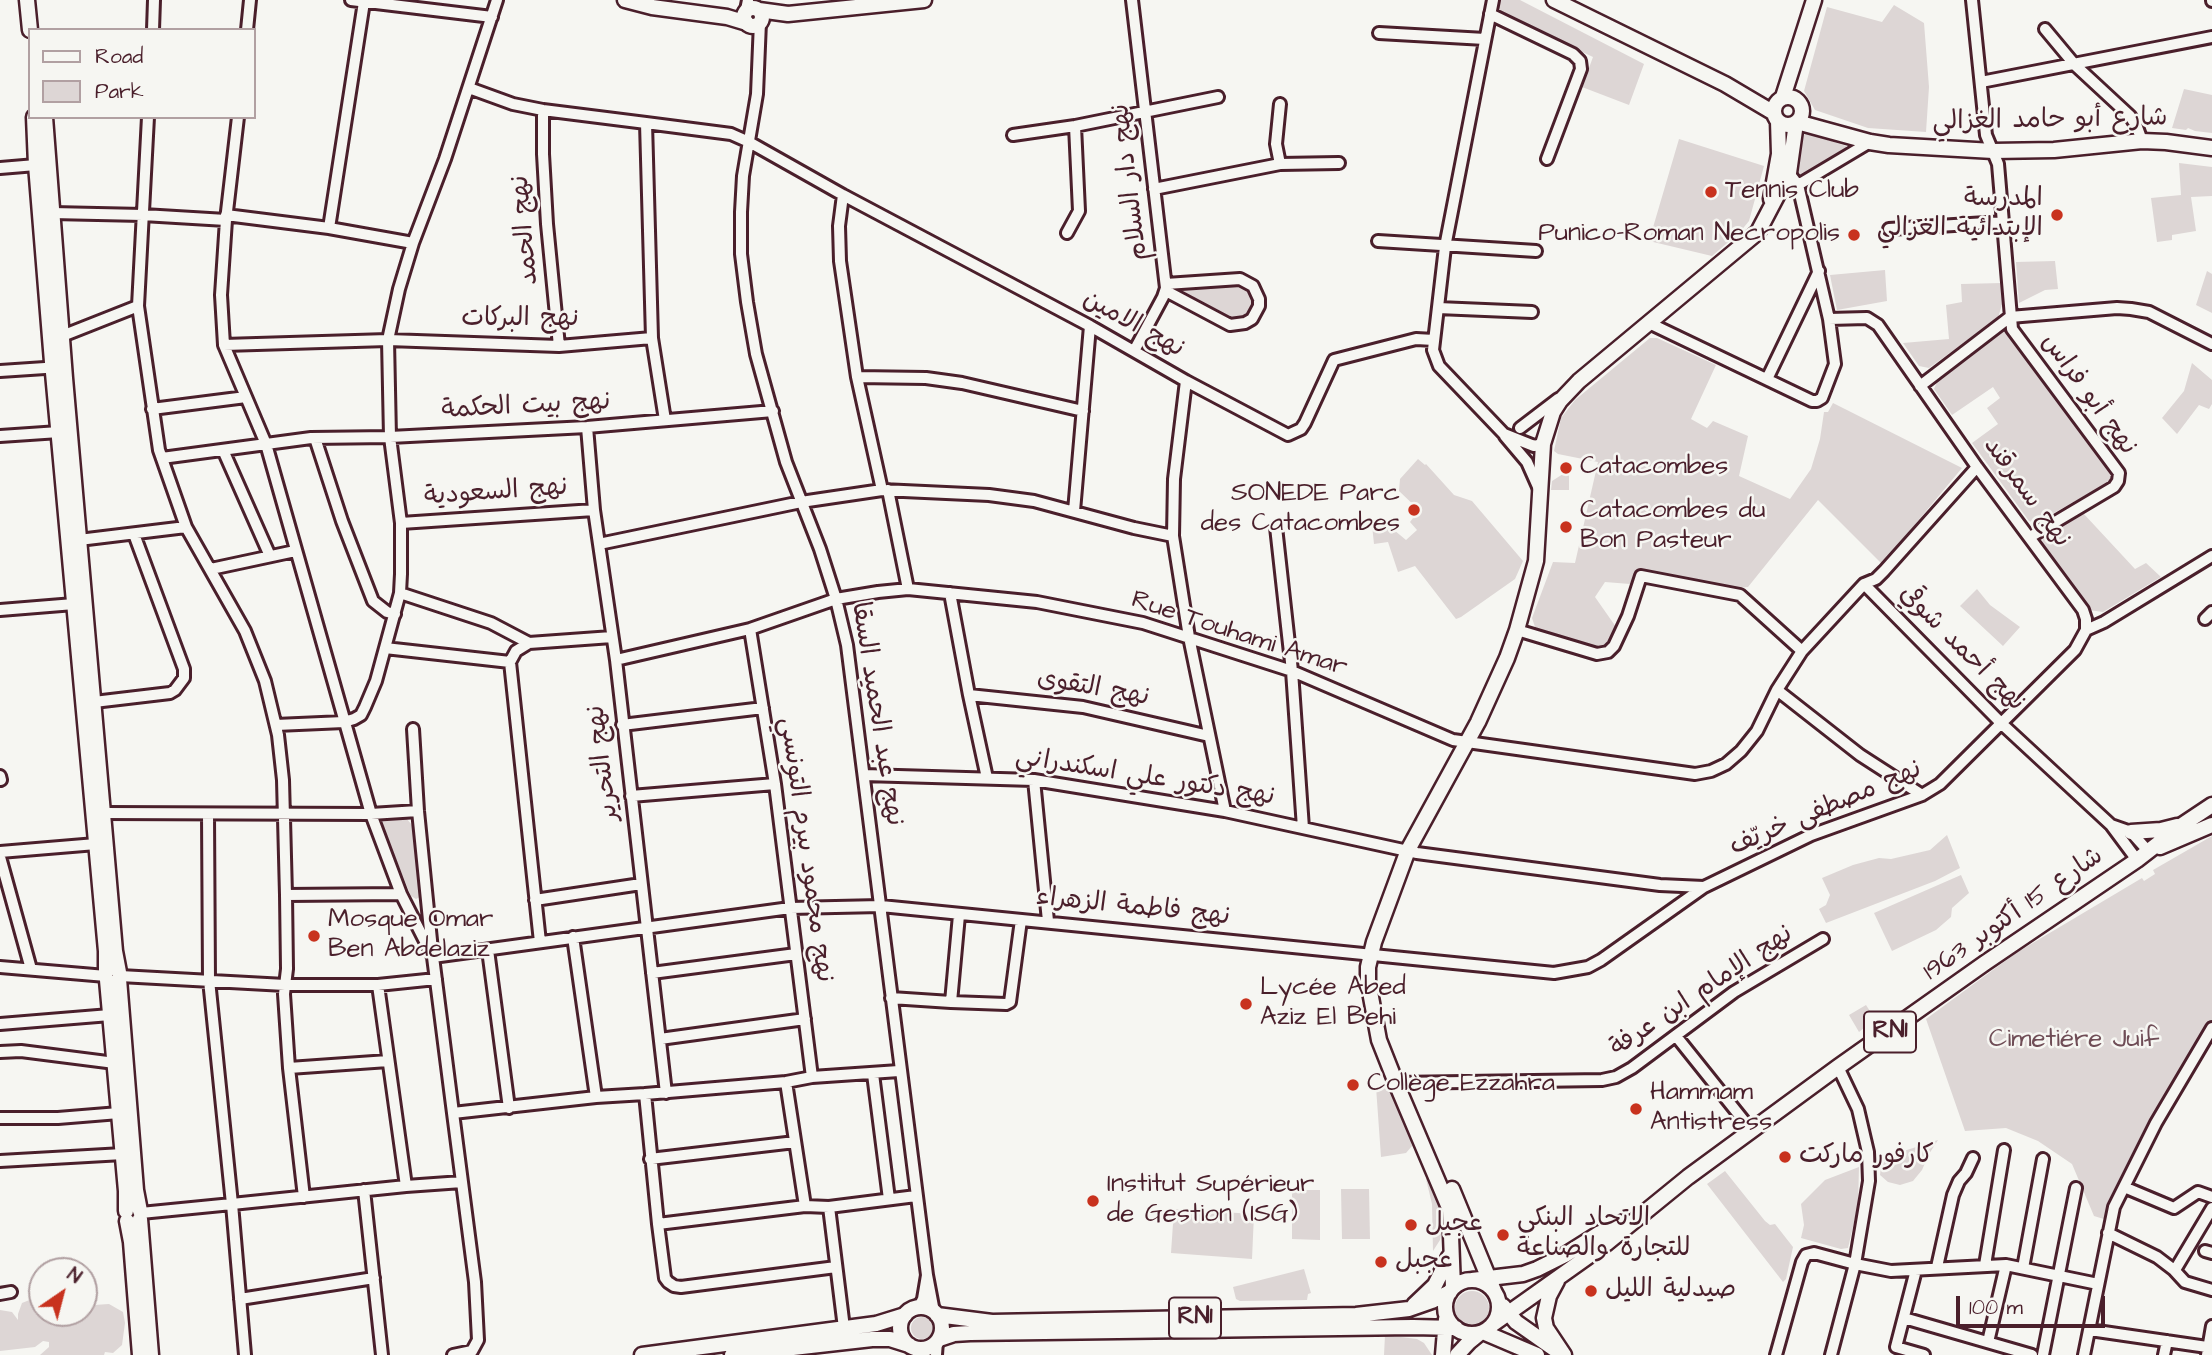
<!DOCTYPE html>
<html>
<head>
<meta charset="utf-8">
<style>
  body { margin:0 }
  #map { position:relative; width:2212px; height:1355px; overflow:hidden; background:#f6f6f2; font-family:"Architects Daughter",sans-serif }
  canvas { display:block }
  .legend { position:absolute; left:28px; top:28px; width:228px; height:91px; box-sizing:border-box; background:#f6f6f2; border:2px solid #b1a0a2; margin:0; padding:9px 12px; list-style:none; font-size:21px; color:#4a1f2b }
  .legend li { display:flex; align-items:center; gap:14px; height:35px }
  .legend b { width:35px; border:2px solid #b1a0a2 }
  .north { position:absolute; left:28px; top:1257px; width:70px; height:70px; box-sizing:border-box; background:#f6f6f2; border:2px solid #b1a0a2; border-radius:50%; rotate:35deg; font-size:19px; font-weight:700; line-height:28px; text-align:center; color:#4a1f2b }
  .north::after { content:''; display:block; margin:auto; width:24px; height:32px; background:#c8321e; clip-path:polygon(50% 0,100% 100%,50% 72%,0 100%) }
  .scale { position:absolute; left:1956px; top:1296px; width:149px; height:32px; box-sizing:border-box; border:4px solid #4a1f2b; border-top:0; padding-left:9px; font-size:21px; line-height:24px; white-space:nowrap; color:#4a1f2b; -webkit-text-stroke:5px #f6f6f2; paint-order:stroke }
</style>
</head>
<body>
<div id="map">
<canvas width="2212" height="1355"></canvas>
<ul class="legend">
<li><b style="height:9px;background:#f6f6f2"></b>Road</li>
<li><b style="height:19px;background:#ddd6d5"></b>Park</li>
</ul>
<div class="north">N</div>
<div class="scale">100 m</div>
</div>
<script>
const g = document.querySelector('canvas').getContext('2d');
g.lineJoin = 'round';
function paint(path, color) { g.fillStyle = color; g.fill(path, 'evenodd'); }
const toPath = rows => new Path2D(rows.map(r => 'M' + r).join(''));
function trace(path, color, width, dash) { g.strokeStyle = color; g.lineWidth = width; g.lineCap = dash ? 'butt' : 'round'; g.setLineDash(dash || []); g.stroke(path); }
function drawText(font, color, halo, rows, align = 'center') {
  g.font = font + ' "Architects Daughter","Playpen Sans Arabic",sans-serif'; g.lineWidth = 5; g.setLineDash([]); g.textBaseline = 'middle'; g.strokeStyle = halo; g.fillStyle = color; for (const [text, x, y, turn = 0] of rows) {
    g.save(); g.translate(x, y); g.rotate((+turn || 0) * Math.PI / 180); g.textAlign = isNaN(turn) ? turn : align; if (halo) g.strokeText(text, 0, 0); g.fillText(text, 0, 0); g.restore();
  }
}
paint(toPath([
  [1499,0,1520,0,1644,64,1629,105,1582,87,1593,57,1503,15,1498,6],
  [1894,5,1924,23,1929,87,1926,132,1868,128,1815,110,1804,91,1827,7,1882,22],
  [2184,89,2212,95,2212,133,2195,131,2188,128,2186,130,2172,128],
  [1807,133,1846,146,1846,150,1801,176,1799,172,1800,137],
  [1679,139,1764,166,1749,221,1740,232,1712,256,1649,241],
  [2179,163,2212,167,2212,196,2191,197,2196,231,2172,235,2172,240,2157,242,2151,198,2181,195],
  [2055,261,2058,289,2045,290,2019,303,2016,262],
  [1885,270,1887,301,1837,310,1830,275],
  [2207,271,2212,274,2212,313,2196,305],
  [1234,283,1246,286,1253,294,1255,305,1249,315,1244,318,1232,320,1227,318,1182,291,1184,289],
  [2002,283,2003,301,1998,318,1929,368,1919,366,1903,343,1949,339,1946,305,1962,302,1961,284],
  [2006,327,2113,470,2111,481,2036,523,2029,521,1972,443,1998,424,1987,408,2000,398,1993,387,1952,415,1934,389,1938,380],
  [1650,338,1657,338,1716,365,1691,419,1707,428,1713,421,1748,436,1739,476,1790,499,1811,469,1820,439,1824,412,1828,412,1833,403,1962,468,1882,564,1818,500,1748,587,1738,588,1637,571,1630,584,1605,582,1595,597,1616,627,1609,643,1598,648,1536,630,1532,618,1553,562,1575,563,1598,462,1558,454,1554,451,1561,418,1575,400],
  [2192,363,2212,380,2212,404,2209,409,2199,405,2177,434,2162,418,2184,391],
  [1418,459,1425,465,1426,464,1454,495,1472,501,1523,561,1515,579,1461,617,1456,619,1415,566,1398,572,1388,542,1374,544,1372,525,1378,520,1382,520,1406,540,1417,530,1410,522,1419,510,1399,491,1400,479],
  [1569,473,1569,490,1551,490,1552,481,1563,474],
  [2083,513,2135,569,2146,563,2161,577,2103,612,2089,610,2042,544,2043,536],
  [1977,589,1990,605,2020,627,2003,646,1960,606],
  [406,818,412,825,420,893,420,897,416,899,411,896,381,823,383,819],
  [1947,835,1960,868,1935,881,1826,923,1819,909,1826,905,1830,895,1822,878,1853,865,1879,858,1891,859,1930,850],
  [2212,836,2212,1021,2170,1087,2169,1093,2107,1220,2094,1216,2072,1164,2038,1141,2006,1128,1965,1131,1926,1019,2016,953,2142,878,2144,881,2155,874,2153,870],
  [1961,875,1969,893,1952,908,1951,917,1936,930,1892,951,1874,913],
  [1866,1005,1875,1019,1859,1032,1849,1015],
  [1387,1085,1410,1133,1412,1146,1406,1153,1381,1157,1376,1087],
  [1938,1140,1929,1154,1922,1170,1913,1181,1900,1185,1888,1182,1880,1175,1882,1158],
  [1859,1167,1858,1205,1848,1248,1841,1249,1801,1238,1804,1225,1801,1204,1825,1180],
  [1725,1171,1765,1221,1770,1225,1775,1224,1793,1247,1786,1279,1783,1282,1707,1184],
  [1429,1177,1438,1193,1444,1219,1440,1240,1433,1251,1432,1204,1426,1179],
  [1341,1189,1369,1189,1370,1239,1342,1239],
  [1292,1190,1320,1190,1320,1240,1292,1239],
  [1174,1209,1254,1214,1252,1259,1171,1253],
  [1304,1269,1311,1293,1308,1294,1307,1300,1240,1301,1236,1299,1233,1287],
  '1455 1308a17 17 0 1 1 34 0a17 17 0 1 1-34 0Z',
  [84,1298,94,1305,109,1304,123,1312,125,1323,122,1345,113,1353,105,1352,104,1355,40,1355,49,1347,49,1342,43,1341,35,1347,0,1351,0,1310,12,1312,18,1320,18,1314,22,1303,32,1299,42,1306,42,1313,84,1313],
  '911 1328a11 11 0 1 1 22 0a11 11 0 1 1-22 0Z',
  [1385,1335,1417,1339,1424,1343,1432,1355,1384,1355]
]), '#ddd6d5');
const minor = toPath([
  [351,0,492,17],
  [1132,0,1166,288,1163,297,1134,351],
  [1493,0,1445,247,1433,350,1439,366,1504,434,1534,446,1543,444],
  [1972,0,1986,135,1998,164,2012,329,2119,473,2118,481,2114,487,2030,537],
  [2212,0,2212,1],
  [746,10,748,0],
  [1490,14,1573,54,1580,61,1581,69,1547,159],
  [760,22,757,94,743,176,741,212,741,254,747,302,756,354,786,462,820,549,836,599,847,645,927,1275],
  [2045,29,2075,65,2130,116,2137,127,2142,141],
  [153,30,154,0],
  [247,30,250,0],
  [1379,33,1485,39],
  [1981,82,2212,37],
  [469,88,513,104,543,110,646,123,652,338,665,420],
  [543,110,543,154,547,224,559,346],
  [148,117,138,306,159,450,186,527,245,631,265,681,278,735,283,780,286,895,287,969,284,994,289,1068,304,1197],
  [646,123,731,134,749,142,843,195,1090,326,1186,381,1174,479,1173,536,1189,637,1225,811],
  [1013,135,1075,126,1218,97],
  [1280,164,1339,163],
  [0,168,36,165],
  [1798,185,1870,142],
  [1154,189,1280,164,1276,144,1280,104],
  [843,195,839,226,840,261,857,377,882,490],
  [52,213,143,215,226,220],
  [226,215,329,228,413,243],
  [329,228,364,2],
  [1889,229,2003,222],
  [1067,233,1079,211,1075,126],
  [1378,241,1536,251],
  [1166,291,1230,325,1245,323,1252,319,1259,306,1259,299,1253,286,1240,279,1166,284],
  [1438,308,1532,312],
  [2010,317,2117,308,2131,309,2149,312,2212,344],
  [1829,319,1867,318,1878,325,1977,467,2083,610,2086,619,2086,630],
  [1649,323,1812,401,1817,401,1822,398,1835,364,1829,319,1798,185,1789,173,1783,172],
  [57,338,138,306],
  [224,345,221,295,226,220,238,117],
  [0,371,60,367],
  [857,377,926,378,962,383,1083,411],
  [1767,379,1819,271],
  [1186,381,1288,435,1301,429,1305,423,1334,360,1416,339,1434,340],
  [1920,386,2010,317],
  [152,409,246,397],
  [587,427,594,510,616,660,666,1093],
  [1520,428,1558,399],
  [0,436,59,432],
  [1505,436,1527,462,1539,489],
  [315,438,342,521,373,601,387,612,395,614],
  [223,450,270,556],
  [162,458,311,438,390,437,587,427,773,411],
  [888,490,908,589],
  [1074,511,1090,326],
  [401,523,594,510],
  [1276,527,1292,671,1303,828],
  [79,540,186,527],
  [599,544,801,502,882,490,989,495,1034,501,1134,528,1173,536],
  [211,569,295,551],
  [1864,584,2002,724,2111,825,2131,832,2149,852],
  [400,593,491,623,529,643],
  [950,593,969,695,987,778],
  [0,610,74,604],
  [2205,619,2212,612],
  [750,629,775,784,812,1077],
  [1517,630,1597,654,1608,652,1614,646,1628,616,1641,576,1740,595,1802,651],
  [385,648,510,662],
  [616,660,750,629,836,599,878,592,908,589,1037,602,1143,623,1292,671,1453,740,1695,774,1711,771,1726,764,1741,751,1757,731,1777,690,1802,651,1864,584,1876,579,1884,571,1977,467],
  [1777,690,1860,755,1922,795],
  [969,695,1083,707,1209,736],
  [94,702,170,693,175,690,184,678,184,669,134,534],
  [276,725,344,722,354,719,361,715,365,707,376,681,400,593,401,574,401,523,390,437,388,340,399,289,413,243,445,159,497,0],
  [622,725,763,708],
  [413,729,418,811,432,950],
  [864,775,1034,780,1225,811,1417,853,1660,885,1704,887,1811,835,1922,795,1940,784,2075,650,2086,630,2104,622,2212,556],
  [0,776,1,780],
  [1034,780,1048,921],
  [631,796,775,784],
  [103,813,371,814,418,811],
  [208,814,209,980,232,1204,406,1186,378,985],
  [2111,825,2137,860],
  [0,852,96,844],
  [0,857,31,969],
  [286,895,401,894],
  [535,900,641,884],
  [573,937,596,1097],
  [540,942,510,662,516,651,529,643,612,637],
  [488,950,509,1108],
  [433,957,401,894,371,814,266,444,224,345,388,340,559,346,652,338],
  [0,967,106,976],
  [652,973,796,954],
  [120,976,285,985,378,985,436,979],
  [891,998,951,1002,959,915],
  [951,1002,1006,1004,1010,1002,1021,920],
  [0,1024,110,1015],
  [1676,1036,1752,1131],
  [660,1039,805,1019],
  [0,1052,21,1051,115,1063],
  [289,1068,388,1061],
  [873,1074,889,1199],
  [786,1082,805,1206],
  [1396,1083,1602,1080,1616,1077,1632,1068,1734,992,1823,939],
  [645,1094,596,1097,453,1113,433,957,790,908,881,906,1554,973,1588,967,1601,960,1704,887],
  [453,1113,475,1282,478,1340,472,1351,453,1355],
  [0,1118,58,1118,119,1113],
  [650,1159,795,1142],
  [0,1161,123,1154],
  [406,1186,462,1182],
  [2124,1187,2174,1208,2198,1192,2212,1197],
  [364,1190,382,1355],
  [829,1207,844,1328],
  [141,1213,232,1204,245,1355],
  [658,1224,805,1206,829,1207,916,1196],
  [2108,1233,2157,1257,2174,1270,2185,1282,2212,1290],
  [2205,1251,2212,1253],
  [1985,1265,2004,1150],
  [836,1267,681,1287,674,1286,668,1282,665,1278,658,1224,645,1094,786,1082,812,1077,899,1071],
  [1937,1267,1953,1195,1959,1181,1966,1173,1973,1158],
  [2023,1268,2043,1159],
  [1916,1270,1896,1347,1924,1355],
  [2175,1270,2212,1208],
  [0,1294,11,1292],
  [240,1299,374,1278],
  [919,1307,923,1299,927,1275,934,1312],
  [1904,1318,2032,1355],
  [2090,1330,2207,1347],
  [1988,1342,2006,1265],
  [936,1355,937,1341],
  [1776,1355,1802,1262,1806,1255,1814,1253,1855,1264,1891,1271,2006,1265,2098,1284],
  [1831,1355,1855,1264,1869,1181,1868,1152,1858,1109,1838,1067],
  [2043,1355,2076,1188],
  [2084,1355,2114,1207,2156,1123,2212,1028],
  [2164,1355,2167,1341],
  [2207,1355,2212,1326]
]);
const major = toPath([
  [27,0,30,30],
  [625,0,652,7,727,17,747,23],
  [1554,0,1725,84,1774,113],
  '744 17a9 9 0 1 1 18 0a9 9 0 1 1-18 0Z',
  [759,10,788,14,924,0],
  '1774 111a14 14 0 1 1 28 0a14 14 0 1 1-28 0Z',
  [1783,97,1814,0],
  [34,117,36,165,52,362,106,951,106,973],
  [45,117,65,378,115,951,119,972],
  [1797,122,1870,142,1889,145,1993,151,2054,150,2142,141,2166,142,2212,148],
  [1771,199,1779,154,1778,121],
  [2131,832,2161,830,2177,826],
  [2160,847,2212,825],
  [119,979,136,1190,140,1211],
  [107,980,126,1191,126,1211],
  [1452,1189,1494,1291],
  [140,1219,151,1355],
  [127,1221,131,1242,140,1355],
  [1472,1280,1523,1274,1537,1269,1565,1255,1600,1233,1624,1222],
  '1445 1307a27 27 0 1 1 54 0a27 27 0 1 1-54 0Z',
  [1557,1281,1549,1296,1544,1318,1546,1328,1564,1355],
  [1453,1287,1450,1210,1396,1083,1379,1040,1368,981,1368,967,1374,942,1408,850,1478,722,1507,658,1517,630,1536,561,1543,444,1553,412,1560,401,1579,381,1758,232,1789,173,1796,123],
  [1414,1305,1435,1285,1449,1257],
  [1503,1306,1516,1322,1557,1351],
  '900 1328a21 21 0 1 1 42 0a21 21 0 1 1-42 0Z',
  [937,1315,992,1322,1356,1315,1409,1309,1432,1301,1450,1292],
  [1493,1324,1607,1243,1688,1177,1838,1067,1985,963,2137,860,2182,825,2212,805],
  [1483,1332,1537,1355],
  [939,1339,954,1334,970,1333,1413,1327,1456,1328],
  [642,1355,876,1324,905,1315],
  [732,1355,872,1339,890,1339,909,1345],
  [1443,1355,1446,1319],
  [1457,1355,1469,1342,1480,1333]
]);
trace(minor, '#4a1f2b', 16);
trace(major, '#4a1f2b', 19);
trace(minor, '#f6f6f2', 10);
trace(major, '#f6f6f2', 14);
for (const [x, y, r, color] of [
  [1711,192,7,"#c8321e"],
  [2057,215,7,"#c8321e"],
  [1854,235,7,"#c8321e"],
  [1566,468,7,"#c8321e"],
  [1414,510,7,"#c8321e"],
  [1566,527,7,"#c8321e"],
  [314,936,7,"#c8321e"],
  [1246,1004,7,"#c8321e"],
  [1353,1085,7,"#c8321e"],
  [1636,1109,7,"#c8321e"],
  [1785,1157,7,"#c8321e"],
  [1093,1201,7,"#c8321e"],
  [1411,1225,7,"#c8321e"],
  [1503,1235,7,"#c8321e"],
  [1381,1262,7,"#c8321e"],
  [1591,1291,7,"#c8321e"]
]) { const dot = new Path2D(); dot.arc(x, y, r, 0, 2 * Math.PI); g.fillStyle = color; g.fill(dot); trace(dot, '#f6f6f2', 2.5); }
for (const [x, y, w] of [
  [1890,1032,52],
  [1195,1318,52]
]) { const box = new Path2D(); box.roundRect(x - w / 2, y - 20.5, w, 41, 5); g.fillStyle = '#f6f6f2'; g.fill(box); trace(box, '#4a1f2b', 2); }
drawText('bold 24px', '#4a1f2b', null, [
  ["RN1",1890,1032],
  ["RN1",1195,1318]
]);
drawText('26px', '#4a1f2b', '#f6f6f2', [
  ["شارع أبو حامد الغزالي",2050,121,-1],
  ["نهج دار السلام",1131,182,-97],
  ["نهج الحمد",526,230,-95],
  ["نهج البركات",520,320],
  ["نهج الامين",1133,325,29],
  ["نهج أبو فراس",2088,395,54],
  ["نهج بيت الحكمة",526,407,-3],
  ["نهج السعودية",496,493,-4],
  ["نهج سمرقند",2026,493,54],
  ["Rue Touhami Amar",1239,635,18],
  ["نهج أحمد شوقي",1961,649,45],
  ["نهج التقوى",1093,689,10],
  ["نهج عبد الحميد السقا",876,714,81],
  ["نهج التحرير",604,763,-97],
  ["نهج دكتور علي اسكندراني",1145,778,9],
  ["نهج مصطفى خريّف",1826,809,-23],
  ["نهج محمود بيرم التونسي",805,850,82],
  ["نهج فاطمة الزهراء",1133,908,6],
  ["شارع 15 أكتوبر 1963",2014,915,-35],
  ["نهج الإمام ابن عرفة",1702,992,-34]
]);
drawText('26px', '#4a1f2b', '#f6f6f2', [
  ["Tennis Club",1725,192],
  ["المدرسة",2043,200,"right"],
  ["الإبتدائية الغزالي",2043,230,"right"],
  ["Punico-Roman Necropolis",1840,235,"right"],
  ["Catacombes",1580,468],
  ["SONEDE Parc",1400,495,"right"],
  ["des Catacombes",1400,525,"right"],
  ["Catacombes du",1580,512],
  ["Bon Pasteur",1580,542],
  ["Mosque Omar",328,921],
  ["Ben Abdelaziz",328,951],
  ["Lycée Abed",1260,989],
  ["Aziz El Behi",1260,1019],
  ["Collège Ezzahra",1367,1085],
  ["Hammam",1650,1094],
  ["Antistress",1650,1124],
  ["كارفور ماركت",1799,1157],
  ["Institut Supérieur",1107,1186],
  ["de Gestion (ISG)",1107,1216],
  ["الاتحاد البنكي",1517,1220],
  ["للتجارة والصناعة",1517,1250],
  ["عجيل",1425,1225],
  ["عجبل",1395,1262],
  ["صيدلية الليل",1605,1291]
], 'left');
drawText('26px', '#6f4d56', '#f6f6f2', [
  ["Cimetiére Juif",2074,1041]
]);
</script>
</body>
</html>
